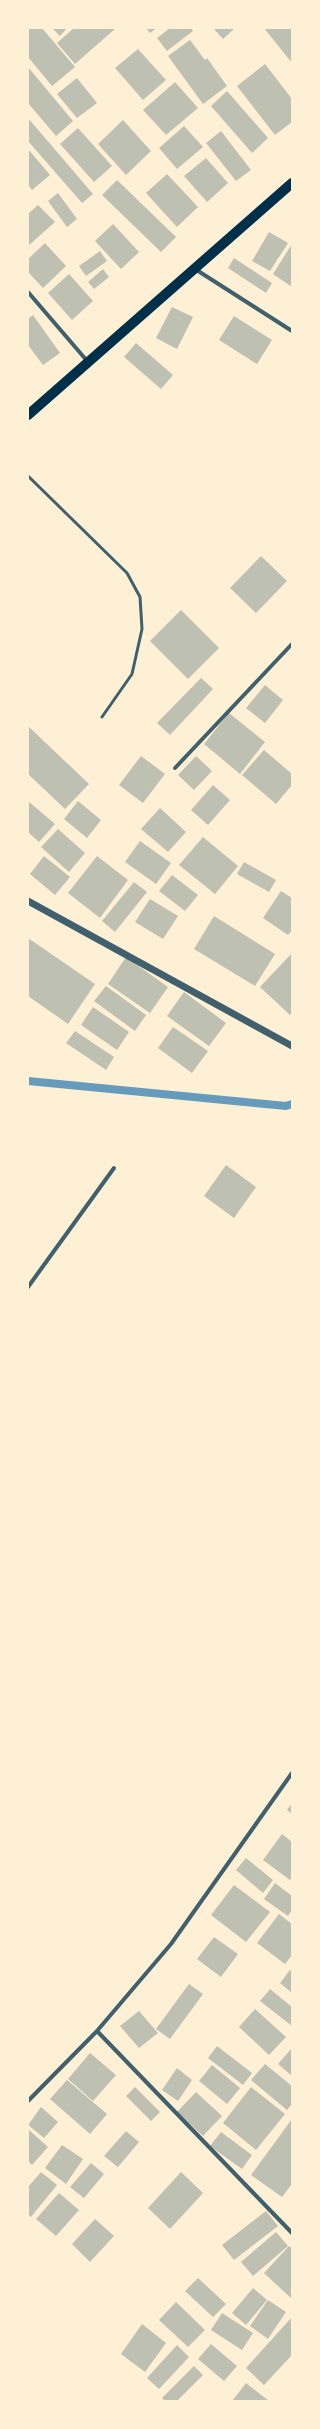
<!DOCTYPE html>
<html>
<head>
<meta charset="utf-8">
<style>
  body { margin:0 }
  #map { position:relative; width:320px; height:2429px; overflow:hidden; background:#fdf0d5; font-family:Karla,sans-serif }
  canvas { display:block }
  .frame { position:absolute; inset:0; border:29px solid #fdf0d5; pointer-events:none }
</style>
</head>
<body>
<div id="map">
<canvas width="320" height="2429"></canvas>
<div class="frame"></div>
</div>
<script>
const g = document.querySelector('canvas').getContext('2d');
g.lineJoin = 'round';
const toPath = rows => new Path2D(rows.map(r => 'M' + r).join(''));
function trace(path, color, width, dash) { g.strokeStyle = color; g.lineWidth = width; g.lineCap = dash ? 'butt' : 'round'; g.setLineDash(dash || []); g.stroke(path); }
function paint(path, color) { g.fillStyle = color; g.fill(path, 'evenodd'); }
trace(toPath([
  [28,1081,286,1106,292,1104]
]), '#669bbc', 8);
paint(toPath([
  [28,28,42,28,75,67,52,86,28,57],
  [52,28,67,28,60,36],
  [74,28,116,28,75,64,57,43],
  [146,28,157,28,150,33],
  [170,28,191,28,193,31,167,51,157,38],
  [213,28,235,28,223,39],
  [264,28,292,28,292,63],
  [190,40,205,60,207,58,227,86,203,104,168,56],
  [138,49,166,80,143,100,115,68],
  [265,64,292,99,292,122,275,135,237,86],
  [28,67,73,121,56,136,28,103],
  [77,78,97,103,77,118,57,94],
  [175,82,198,108,166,135,143,110],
  [227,91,268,138,252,153,211,106],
  [28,118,93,194,82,203,28,141],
  [123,120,151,151,126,175,98,144],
  [184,126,203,147,177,169,159,148],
  [78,128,112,166,94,182,60,144],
  [221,131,251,170,236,181,206,143],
  [28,149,50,175,32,190,28,185],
  [206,158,228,183,207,202,184,176],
  [167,174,198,207,177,227,146,193],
  [117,180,176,237,161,252,102,195],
  [58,193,77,219,67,227,48,201],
  [38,205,55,222,28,246,28,214],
  [113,224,139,252,121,269,95,241],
  [269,232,288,243,270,271,252,261],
  [45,243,66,266,43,288,28,272,28,259],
  [292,244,292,287,273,274],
  [100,251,107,261,86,276,79,266],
  [234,258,272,283,266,293,228,268],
  [103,269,109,277,94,289,88,282],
  [69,274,93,301,72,320,48,293],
  [172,307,193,317,177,349,156,338],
  [33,315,60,353,43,365,28,345,28,319],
  [234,316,272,340,257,364,219,340],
  [136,343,173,375,161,389,124,357],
  [261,556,287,581,256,613,230,588],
  [181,610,219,648,188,679,150,641],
  [201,678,213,689,170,735,157,723],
  [265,685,283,700,265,723,246,708],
  [229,713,265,742,240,774,204,744],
  [28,726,89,784,65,809,28,774],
  [264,750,292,774,292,785,276,804,242,775],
  [141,756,165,774,143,803,119,785],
  [196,756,212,771,194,790,178,775],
  [213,785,230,800,208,825,191,810],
  [28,801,55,824,39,842,28,832],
  [78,801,101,820,87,838,64,819],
  [160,808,186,832,168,852,141,829],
  [58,829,85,853,69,872,41,847],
  [203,837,238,866,215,894,179,865],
  [140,841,171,863,156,884,125,862],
  [44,856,70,877,55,895,30,874],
  [97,856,128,880,100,918,68,893],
  [244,862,276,880,269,892,237,874],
  [172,875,198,895,185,911,159,891],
  [134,882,147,892,115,932,102,921],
  [281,891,292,898,292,930,288,935,263,918],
  [150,899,178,916,163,939,135,922],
  [214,916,275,954,255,986,194,949],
  [28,938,95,984,68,1024,28,996],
  [292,953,292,1013,290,1015,260,987],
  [126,957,168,987,150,1013,108,984],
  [106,986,146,1015,135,1031,94,1001],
  [184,992,226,1023,209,1046,167,1016],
  [93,1007,129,1032,117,1050,81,1025],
  [173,1027,208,1051,192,1073,158,1048],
  [75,1031,114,1057,106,1070,66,1043],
  [226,1165,256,1187,234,1218,204,1196],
  [292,1803,292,1814,287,1810],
  [282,1834,292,1842,292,1877,290,1880,263,1860],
  [246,1858,273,1880,263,1893,236,1870],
  [275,1883,292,1896,292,1910,288,1916,264,1899],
  [234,1885,270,1912,246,1942,211,1915],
  [279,1914,292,1924,292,1955,285,1964,257,1943],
  [214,1937,238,1954,221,1977,197,1959],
  [290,1970,292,1972,292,1993,280,1983],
  [189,1984,203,1994,170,2039,156,2029],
  [270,1989,292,2007,292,2026,260,2001],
  [255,2009,286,2037,269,2055,239,2027],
  [139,2011,158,2033,139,2048,120,2026],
  [217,2046,252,2073,243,2085,208,2058],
  [292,2048,292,2076,278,2064],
  [90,2053,116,2075,93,2101,68,2079],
  [265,2064,292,2086,292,2104,287,2110,251,2080],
  [212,2065,240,2088,227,2104,199,2081],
  [177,2068,192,2080,178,2101,162,2090],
  [67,2080,107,2114,90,2134,50,2099],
  [135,2087,160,2112,151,2121,126,2096],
  [251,2087,285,2114,256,2150,223,2123],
  [196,2092,222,2116,203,2136,177,2112],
  [41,2107,58,2122,44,2138,28,2125],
  [292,2119,292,2184,282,2197,251,2175],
  [28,2129,48,2147,32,2165,28,2161],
  [126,2131,139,2142,118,2167,104,2156],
  [221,2132,252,2155,242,2169,210,2146],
  [62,2145,83,2159,66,2184,45,2168],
  [91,2163,104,2174,84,2198,70,2187],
  [41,2172,57,2185,31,2217,28,2214,28,2187],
  [181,2172,203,2193,170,2229,148,2208],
  [59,2193,79,2210,56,2236,36,2219],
  [266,2211,278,2226,234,2260,222,2245],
  [95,2219,114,2236,90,2262,72,2244],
  [276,2232,288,2246,253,2276,241,2262],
  [289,2246,292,2248,292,2299,264,2273],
  [198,2278,226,2304,213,2317,185,2291],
  [253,2288,267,2300,246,2325,232,2313],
  [268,2300,286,2312,268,2339,250,2326],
  [176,2302,205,2330,188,2347,159,2320],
  [222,2313,253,2333,242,2350,211,2330],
  [292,2317,292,2355,264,2385,246,2368],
  [142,2324,166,2343,145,2372,121,2354],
  [211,2344,237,2366,224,2381,198,2359],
  [177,2345,189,2357,159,2389,147,2378],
  [194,2366,203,2375,177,2401,165,2401,162,2398],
  [246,2383,269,2401,232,2401]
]), '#bec0b2');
trace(toPath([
  [28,476,127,573,140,597,142,629,132,674,102,717]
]), '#3f606c', 3);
trace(toPath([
  [195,269,292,331],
  [28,292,88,362],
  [175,768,292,644],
  [28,1287,114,1168],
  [97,2031,292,2233],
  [28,2101,97,2031,171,1944,292,1773]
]), '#3f606c', 4);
trace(toPath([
  [28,901,292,1046]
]), '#3f606c', 7);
trace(toPath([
  [28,415,292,183]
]), '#003049', 10);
</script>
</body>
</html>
